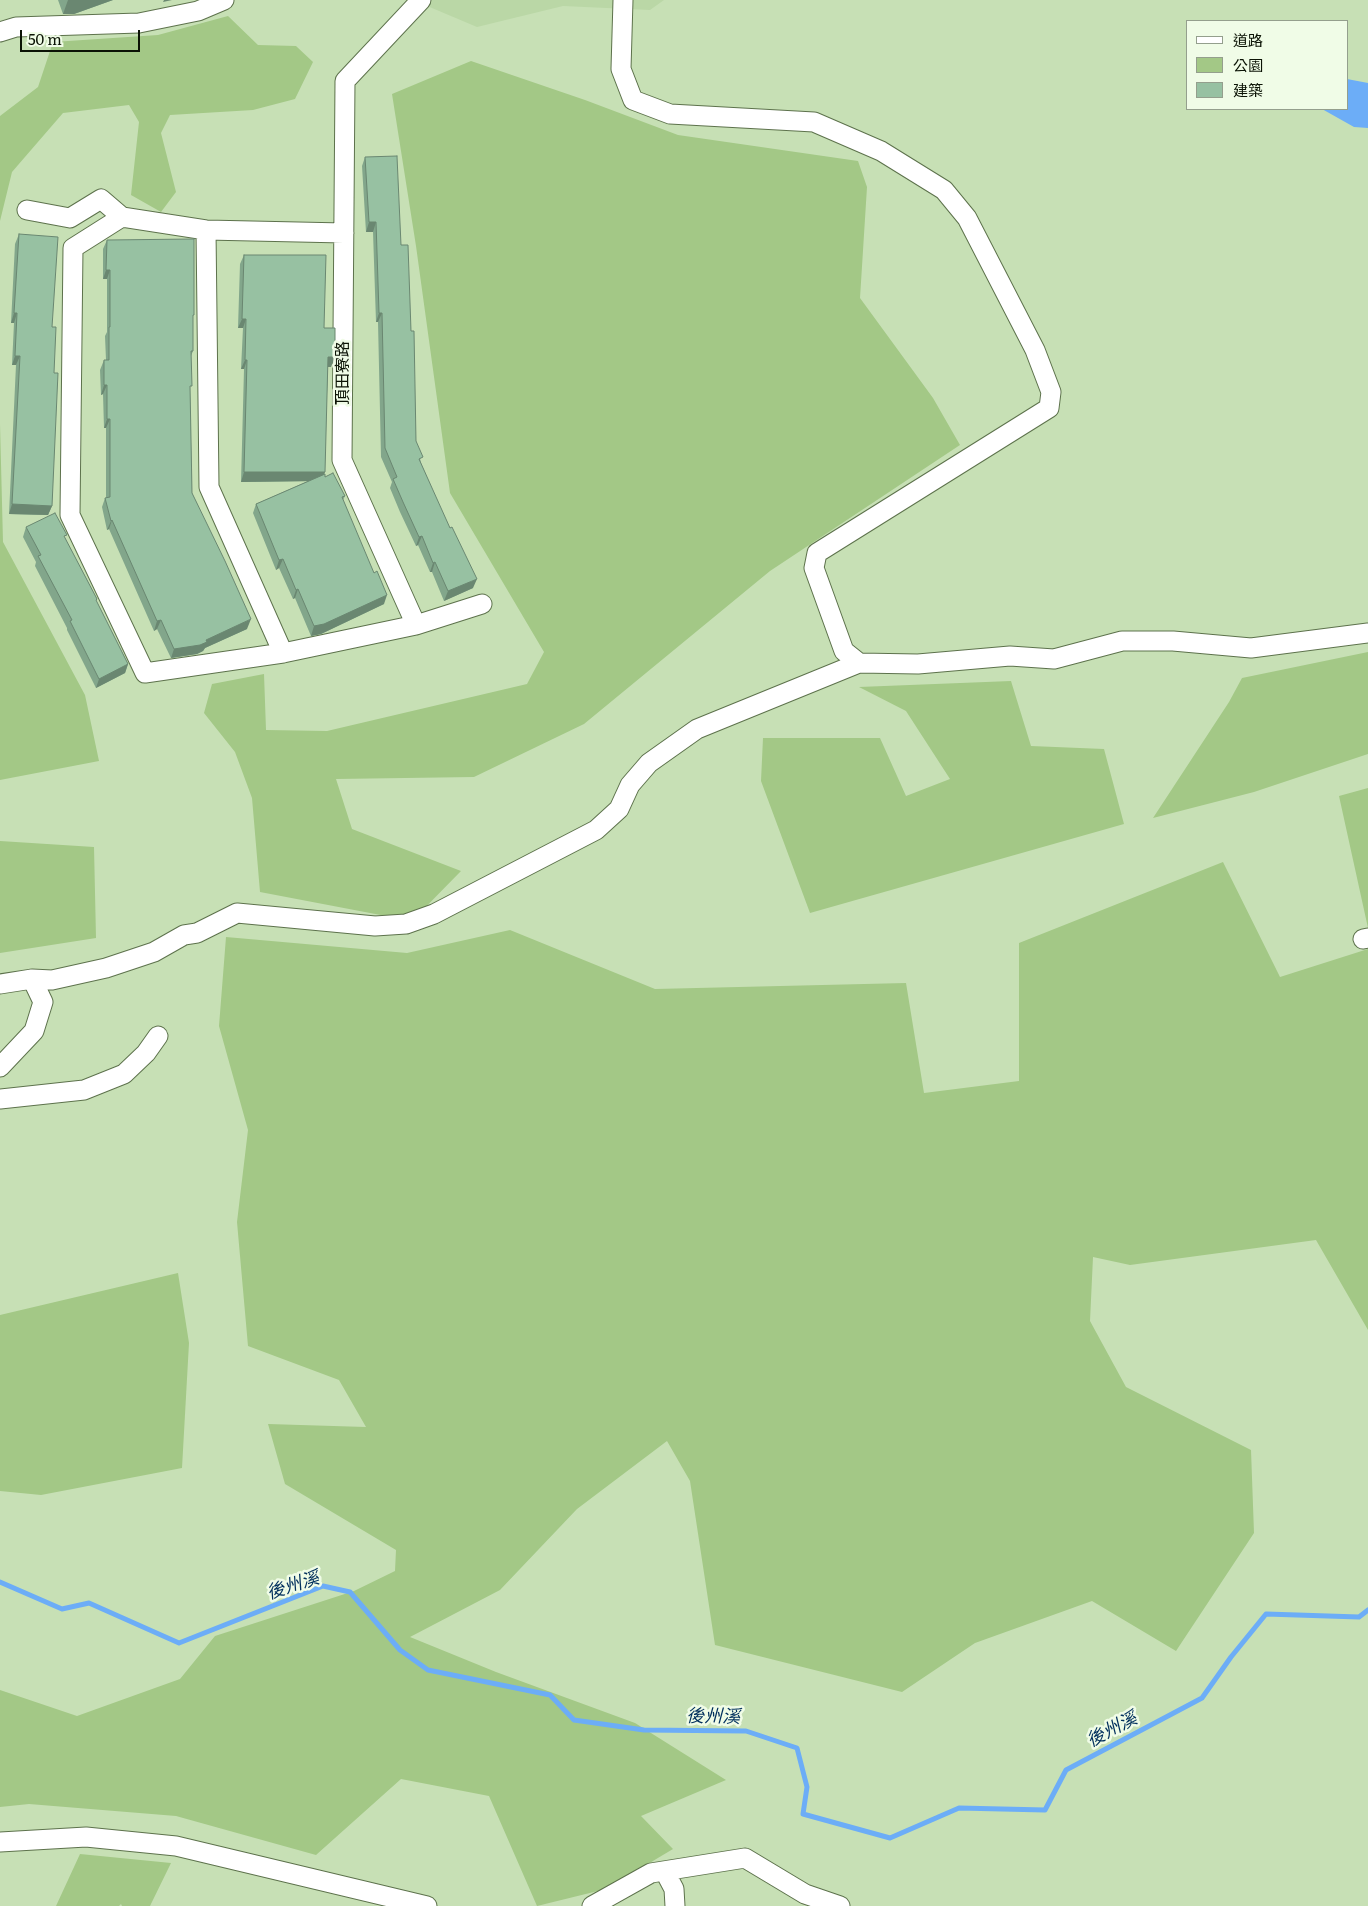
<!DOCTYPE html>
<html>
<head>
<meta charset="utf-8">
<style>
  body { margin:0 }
  #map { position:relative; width:1368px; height:1906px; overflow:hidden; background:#c7e0b5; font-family:Literata,"Noto Sans TC",serif }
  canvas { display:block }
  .legend { position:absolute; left:1186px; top:20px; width:162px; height:90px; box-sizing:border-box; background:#f0fce7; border:1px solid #949f8d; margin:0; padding:6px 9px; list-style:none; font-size:15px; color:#0b1305 }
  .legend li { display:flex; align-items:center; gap:10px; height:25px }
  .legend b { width:25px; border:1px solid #949f8d }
  .scale { position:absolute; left:20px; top:30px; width:120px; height:22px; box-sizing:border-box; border:2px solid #0b1305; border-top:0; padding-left:6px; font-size:15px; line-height:18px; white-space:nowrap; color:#0b1305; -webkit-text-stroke:4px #f0fce7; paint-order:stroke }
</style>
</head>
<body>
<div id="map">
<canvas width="1368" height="1906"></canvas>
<ul class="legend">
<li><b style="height:6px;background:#fff"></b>道路</li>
<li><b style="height:14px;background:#a3c886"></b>公園</li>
<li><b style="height:14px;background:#97c1a2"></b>建築</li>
</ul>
<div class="scale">50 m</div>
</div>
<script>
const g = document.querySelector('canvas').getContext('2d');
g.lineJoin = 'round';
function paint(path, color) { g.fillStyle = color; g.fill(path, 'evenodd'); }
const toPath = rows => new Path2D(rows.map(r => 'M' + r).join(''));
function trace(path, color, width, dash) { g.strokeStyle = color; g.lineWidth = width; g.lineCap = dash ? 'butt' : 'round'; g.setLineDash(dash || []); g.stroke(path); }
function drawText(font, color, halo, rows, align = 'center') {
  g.font = font + ' Literata,"Noto Sans TC",serif'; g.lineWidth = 5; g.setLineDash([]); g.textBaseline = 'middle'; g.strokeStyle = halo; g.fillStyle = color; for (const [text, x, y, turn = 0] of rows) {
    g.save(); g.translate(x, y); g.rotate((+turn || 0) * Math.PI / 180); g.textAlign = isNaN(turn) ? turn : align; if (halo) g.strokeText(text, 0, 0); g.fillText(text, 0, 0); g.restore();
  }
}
paint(toPath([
  [413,0,664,0,650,10,563,6,477,27]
]), '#bad7a6');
paint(toPath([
  [228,16,258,45,296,46,313,62,295,99,253,110,170,115,161,133,176,192,161,212,131,195,139,122,129,105,63,113,12,172,0,221,0,116,38,87,53,42,158,35],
  [471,61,585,100,678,135,858,161,867,187,860,298,933,398,960,445,770,571,584,724,474,777,336,779,352,829,461,871,412,921,260,892,252,798,235,752,204,713,212,684,264,674,266,730,327,731,527,684,544,652,450,493,416,246,392,94],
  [0,424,3,542,85,695,99,761,0,780],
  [1368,652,1368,754,1254,792,1153,818,1229,702,1242,678],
  [1011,681,1031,746,1104,749,1124,824,810,913,761,781,763,738,880,738,906,796,950,779,906,711,859,687],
  [1368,788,1368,928,1339,796],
  [0,841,94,847,96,938,0,953],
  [1223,862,1280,977,1368,949,1368,1330,1316,1240,1130,1265,1093,1257,1090,1321,1126,1387,1251,1450,1254,1533,1176,1651,1092,1601,975,1643,902,1692,715,1645,690,1481,667,1441,577,1509,500,1590,410,1637,496,1672,635,1723,726,1780,641,1816,673,1849,606,1889,537,1906,489,1796,401,1779,316,1855,176,1816,29,1804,0,1807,0,1690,77,1716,180,1679,215,1636,354,1591,395,1571,396,1550,285,1484,268,1424,366,1427,339,1380,248,1346,237,1222,248,1130,219,1026,226,937,407,953,510,930,655,989,906,983,924,1093,1019,1081,1019,943],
  [178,1273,189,1343,182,1468,41,1495,0,1491,0,1315],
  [80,1854,171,1863,150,1906,122,1906,121,1904,119,1906,56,1906]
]), '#a3c886');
paint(toPath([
  [1347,79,1368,83,1368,128,1354,127,1322,109,1347,109]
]), '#6cadf7');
trace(toPath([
  [0,1582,62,1609,89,1603,179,1643,323,1586,350,1592,400,1650,428,1670,550,1695,574,1720,644,1730,746,1731,797,1748,807,1787,803,1814,890,1838,959,1808,1045,1810,1066,1770,1202,1698,1231,1657,1266,1614,1359,1617,1368,1610]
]), '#6cadf7', 5);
const minor = toPath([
  [623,0,621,69,633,100,670,114,814,122,881,151,944,190,967,218,1035,350,1051,392,1049,408,817,553,814,568,844,651,859,663,918,664,1010,656,1054,659,1122,641,1173,641,1251,648,1368,633],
  [0,32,16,27,139,23,198,11,224,0],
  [27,210,70,218,101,199,122,217,206,230,344,233],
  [122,217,73,248,70,515,145,673,283,653,416,625,342,460,345,81,421,0],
  [206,230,209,487,283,653],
  [416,625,482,604],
  [1363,939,1368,938],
  [0,984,32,979],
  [0,1067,34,1031,43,1002,32,979,52,980,106,968,154,952,184,935,197,933,237,913,375,926,406,924,434,914,596,830,619,809,630,785,649,763,697,729,859,663],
  [0,1099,84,1090,124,1074,146,1053,158,1036],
  [0,1842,86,1837,176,1846,427,1906],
  [665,1872,674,1889,675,1906],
  [592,1906,651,1873,745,1858,805,1894,840,1906]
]);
trace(minor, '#5d724c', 21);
trace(minor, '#fff', 19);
paint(toPath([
  [58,0,113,0,74,14,63,14],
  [365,157,401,245,411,331,416,441,421,463,473,588,444,601,432,572,430,572,418,545,416,546,400,512,390,488,392,482,381,457,378,322,376,322,373,232,366,232,362,166],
  [19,234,52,327,54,373,52,506,48,515,9,514,16,365,12,365,14,323,11,323,15,244],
  [107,240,193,320,193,351,191,356,190,390,192,493,247,629,205,648,203,651,197,654,171,658,157,629,154,631,109,529,107,530,102,507,105,498,106,498,106,428,104,428,103,394,101,395,100,370,104,360,106,360,105,336,107,332,107,279,103,279,103,249],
  [244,255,324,328,331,367,328,367,324,474,325,477,345,496,343,500,384,604,321,634,311,636,295,598,293,599,279,568,276,570,253,513,256,504,308,481,241,482,244,369,241,369,243,328,238,328,240,264],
  [26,527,65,538,97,599,96,601,128,664,125,673,96,688,67,630,67,628,35,566,36,562,23,537]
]), '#82a68b');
paint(toPath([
  [68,0,113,0,74,14,63,14],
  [164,0,172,0,163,2],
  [369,222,376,222,373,232,366,232],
  [106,270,110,270,107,279,103,279],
  [14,313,17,313,14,323,11,323],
  [379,313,382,313,378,322,376,322],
  [242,319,246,319,243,328,238,328],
  [15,356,20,356,16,365,12,365],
  [328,357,335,357,331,367,325,367],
  [245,360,247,360,244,369,241,369],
  [104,385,107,385,103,394,101,395],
  [107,419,110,419,106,428,104,428],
  [244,472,325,472,322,481,241,482],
  [12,504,52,506,48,515,9,514],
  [112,520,109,529,107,530,111,521],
  [422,536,418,545,416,546,419,537],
  [283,559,279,568,276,570,279,560],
  [435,562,432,572,430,572,433,563],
  [477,579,473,588,444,601,448,591],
  [298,589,295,598,293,599,296,590],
  [387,595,384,604,321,634,311,636,314,626],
  [251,619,247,629,205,648,203,651,197,654,171,658,174,649,206,640],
  [161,620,157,629,154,631,157,621],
  [128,664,125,673,96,688,99,679]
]), '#6a8771');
const building = toPath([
  [397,156,401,245,408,245,411,331,414,331,416,441,423,457,419,459,450,528,452,527,477,579,448,591,435,562,433,563,422,536,419,537,403,502,393,479,397,477,385,448,382,313,379,313,376,222,369,222,365,157,397,156],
  [19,234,58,237,52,327,56,327,54,373,58,373,52,506,12,504,20,356,15,356,17,313,14,313,19,234],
  [194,239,194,315,193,315,193,351,191,351,192,386,190,386,192,493,225,561,251,619,206,640,207,642,200,645,174,649,161,620,157,621,112,520,111,521,105,498,110,497,110,419,107,419,107,385,104,385,104,360,109,360,109,327,110,327,110,270,106,270,107,240,194,239],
  [244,255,326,255,324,328,335,328,335,357,328,357,325,472,244,472,247,360,245,360,246,319,242,319,244,255],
  [333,473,345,496,342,497,374,573,377,571,387,595,324,624,314,626,298,589,296,590,283,559,279,560,256,504,325,474,325,477,333,473],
  [55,513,67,535,64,536,97,599,96,600,128,664,99,679,70,621,72,620,38,556,41,555,26,527,55,513]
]);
paint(building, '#97c1a2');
trace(building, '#6a8771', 1);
drawText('16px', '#0b1305', '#f0fce7', [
  ["頂田寮路",343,373,-90]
]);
drawText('italic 18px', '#002f5c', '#f0fce7', [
  ["後州溪",293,1586,-18],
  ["後州溪",713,1717,1],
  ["後州溪",1112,1730,-28]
]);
</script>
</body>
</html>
